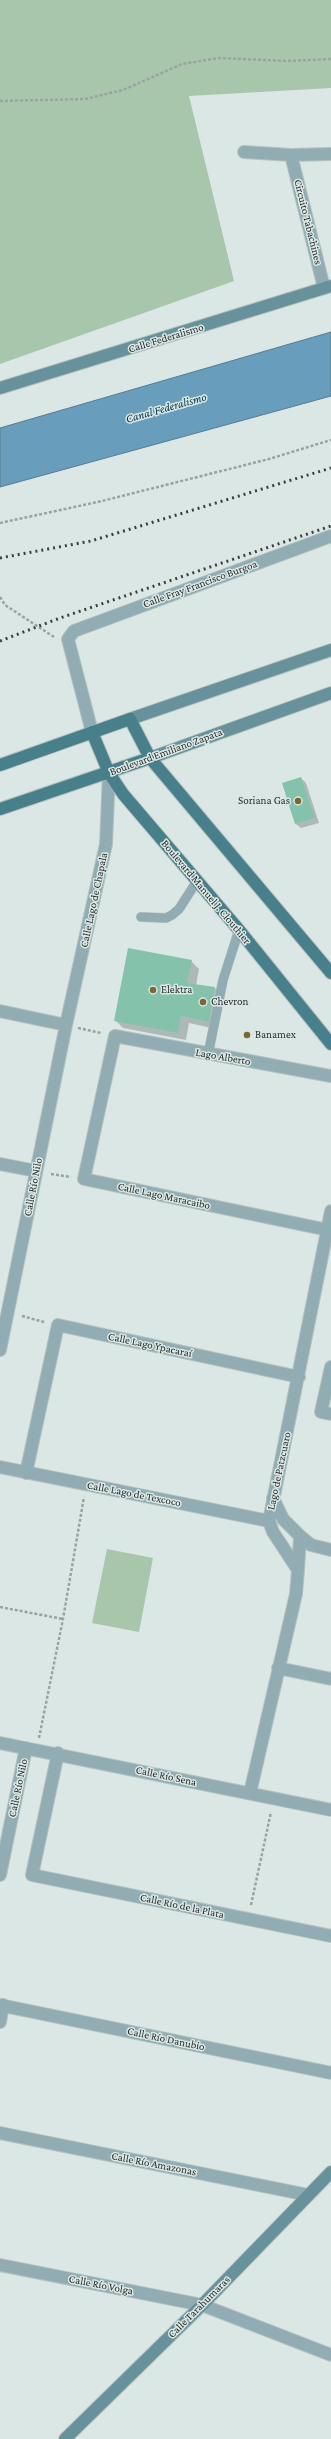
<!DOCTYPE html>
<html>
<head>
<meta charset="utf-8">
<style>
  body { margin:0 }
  canvas { display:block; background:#dae7e5 }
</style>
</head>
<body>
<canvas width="331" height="2439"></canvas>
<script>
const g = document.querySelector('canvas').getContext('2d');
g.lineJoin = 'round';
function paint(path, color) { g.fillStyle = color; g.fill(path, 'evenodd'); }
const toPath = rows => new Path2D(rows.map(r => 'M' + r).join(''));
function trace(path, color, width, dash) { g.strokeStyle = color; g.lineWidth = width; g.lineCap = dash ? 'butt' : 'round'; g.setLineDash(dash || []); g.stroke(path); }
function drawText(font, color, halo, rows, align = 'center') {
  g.font = font + ' "Crimson Pro",serif'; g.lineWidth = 3; g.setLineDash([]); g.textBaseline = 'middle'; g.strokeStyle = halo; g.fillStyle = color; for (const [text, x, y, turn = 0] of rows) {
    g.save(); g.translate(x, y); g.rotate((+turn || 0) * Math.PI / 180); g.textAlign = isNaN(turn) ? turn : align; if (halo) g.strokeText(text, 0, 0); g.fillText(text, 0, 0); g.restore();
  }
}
paint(toPath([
  [0,0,331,0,331,88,189,96,234,281,0,364],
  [107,1549,153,1558,139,1632,92,1623]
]), '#a7c6ab');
const water = toPath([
  [331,332,331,396,0,487,0,428,331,332]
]);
paint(water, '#689ebb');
trace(water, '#557c90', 1);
paint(toPath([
  [301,778,306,783,319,823,301,828,296,824],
  [191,961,199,969,196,986,215,988,223,996,216,1029,189,1023,186,1040,123,1028,115,1020]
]), '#0003');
paint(toPath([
  [301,777,315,818,295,824,282,783],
  [128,948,192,960,187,983,215,987,209,1022,181,1016,178,1033,114,1021]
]), '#84c2ac');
const lane = toPath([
  [141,917,166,918,172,915,179,909,197,881],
  [208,1055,223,980,239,930]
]);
const street = toPath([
  [244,152,291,155,331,154],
  [291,155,324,288],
  [92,732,70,647,68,639,74,631,331,536],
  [0,1011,66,1025],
  [0,1164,36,1171],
  [328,1230,84,1179,115,1036,331,1076],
  [0,1350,66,1025,106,844,109,773],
  [331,1367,321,1412,331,1414],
  [0,1467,269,1521],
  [26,1473,58,1325,299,1377],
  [273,1498,283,1519,300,1536,311,1545,331,1550],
  [298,1570,300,1536],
  [278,1668,331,1679],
  [0,1743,331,1810],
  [58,1753,32,1875,331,1936],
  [250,1793,296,1594,298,1570,273,1532,269,1521,331,1211],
  [0,1875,26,1748],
  [0,2005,331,2073],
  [0,2022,3,2005],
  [0,2133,308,2195],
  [0,2265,202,2305,331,2355]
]);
const secondary = toPath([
  [0,388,331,286],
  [130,719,331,650],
  [150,758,331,693],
  [65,2439,202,2305,331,2172]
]);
const primary = toPath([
  [92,732,109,773,123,794,239,930,331,1044],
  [0,765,130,719,150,758,331,973],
  [0,809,150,758]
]);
trace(lane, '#b7c2c0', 10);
trace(street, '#b7c2c0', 14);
trace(secondary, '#b7c2c0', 14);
trace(primary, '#b7c2c0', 14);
trace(toPath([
  [0,101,85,99,123,90,182,64,219,58,288,61,331,59],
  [0,523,102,501,269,459,331,440],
  [0,597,5,605,54,637],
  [78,1028,101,1033],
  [51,1174,71,1177],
  [22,1316,44,1322],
  [0,1607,63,1619],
  [39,1738,63,1619,84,1497],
  [251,1905,271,1812]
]), '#99a3a2', 2.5, [3, 2]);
trace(lane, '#91adb3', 9);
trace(street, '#91adb3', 12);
trace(secondary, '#67929b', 12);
trace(primary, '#477f8a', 12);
trace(toPath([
  [0,558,91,541,331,468],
  [0,641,60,618,331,526]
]), '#3b4140', 3, [2, 4]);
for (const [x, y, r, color] of [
  [298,801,4,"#7c6636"],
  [153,990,4,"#7c6636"],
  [203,1002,4,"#7c6636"],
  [247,1035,4,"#7c6636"]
]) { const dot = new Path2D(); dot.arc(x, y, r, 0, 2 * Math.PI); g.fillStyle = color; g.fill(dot); trace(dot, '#dae7e5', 1.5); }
drawText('11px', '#292e2d', '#dae7e5', [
  ["Circuito Tabachines",308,222,76],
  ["Calle Federalismo",166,338,-17],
  ["Calle Fray Francisco Burgoa",200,584,-20],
  ["Boulevard Emiliano Zapata",166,752,-20],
  ["Boulevard Manuel J. Clouthier",206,892,50],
  ["Calle Lago de Chapala",94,900,-78],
  ["Lago Alberto",223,1057,10],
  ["Calle Río Nilo",33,1187,-79],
  ["Calle Lago Maracaibo",164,1196,12],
  ["Calle Lago Ypacaraí",150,1345,12],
  ["Lago de Patzcuaro",279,1471,-78],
  ["Calle Lago de Texcoco",134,1494,11],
  ["Calle Río Sena",166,1776,12],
  ["Calle Río Nilo",18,1788,-78],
  ["Calle Río de la Plata",182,1906,12],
  ["Calle Río Danubio",166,2039,12],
  ["Calle Río Amazonas",154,2164,11],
  ["Calle Río Volga",101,2285,11],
  ["Calle Tarahumaras",199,2307,-45]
]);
drawText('11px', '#292e2d', '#dae7e5', [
  ["Soriana Gas",290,801,"right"],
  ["Elektra",161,990],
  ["Chevron",211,1002],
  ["Banamex",255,1035]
], 'left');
drawText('italic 12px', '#023448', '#dae7e5', [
  ["Canal Federalismo",166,408,-16]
]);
</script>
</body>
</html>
